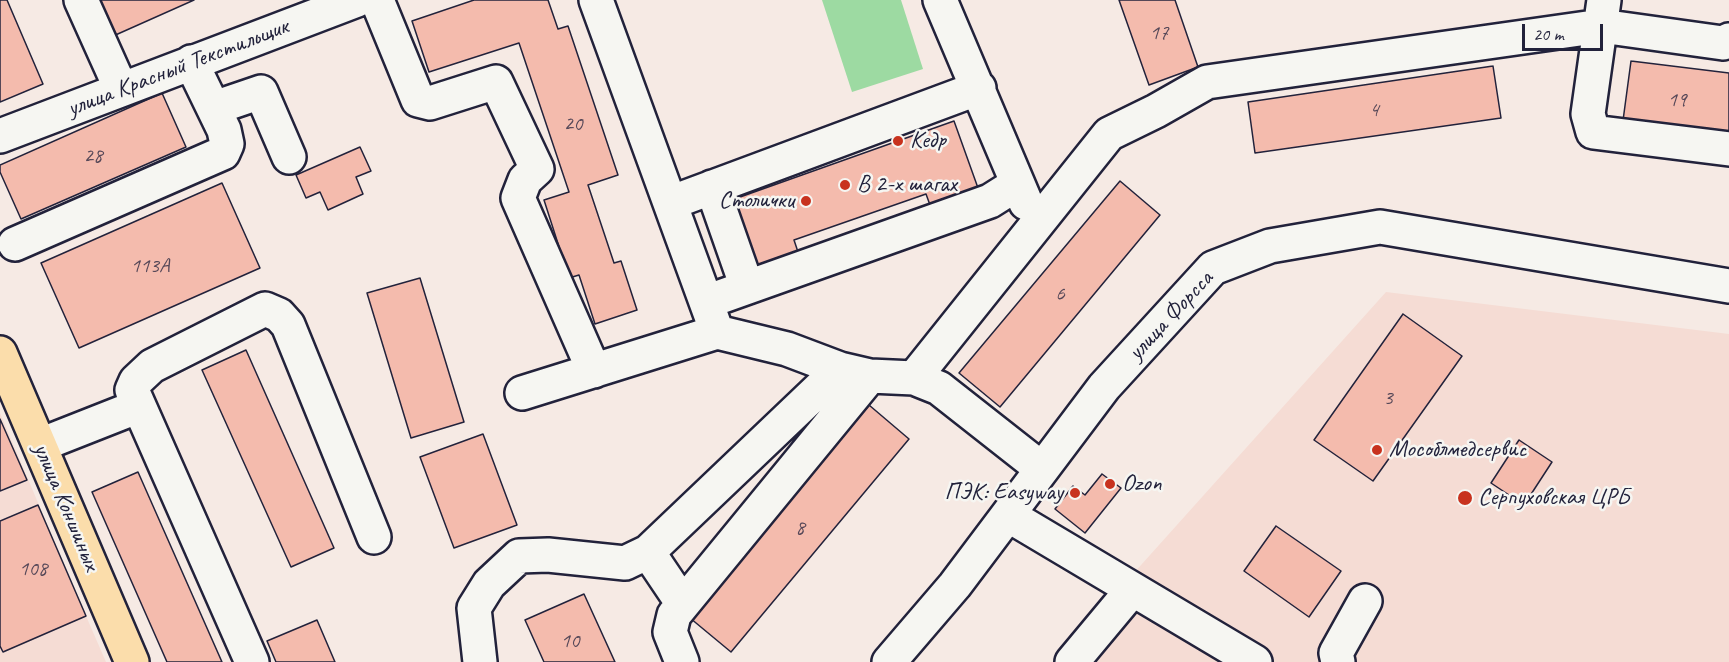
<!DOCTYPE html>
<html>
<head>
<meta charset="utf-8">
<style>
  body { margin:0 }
  #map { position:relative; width:1729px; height:662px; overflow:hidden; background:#f6eae4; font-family:Caveat,sans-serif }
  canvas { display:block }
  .scale { position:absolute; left:1522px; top:24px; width:81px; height:27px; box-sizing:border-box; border:3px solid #22223b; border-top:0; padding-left:8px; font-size:18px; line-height:21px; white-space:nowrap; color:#22223b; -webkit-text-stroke:4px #f6f6f2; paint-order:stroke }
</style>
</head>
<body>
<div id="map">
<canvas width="1729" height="662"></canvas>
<div class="scale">20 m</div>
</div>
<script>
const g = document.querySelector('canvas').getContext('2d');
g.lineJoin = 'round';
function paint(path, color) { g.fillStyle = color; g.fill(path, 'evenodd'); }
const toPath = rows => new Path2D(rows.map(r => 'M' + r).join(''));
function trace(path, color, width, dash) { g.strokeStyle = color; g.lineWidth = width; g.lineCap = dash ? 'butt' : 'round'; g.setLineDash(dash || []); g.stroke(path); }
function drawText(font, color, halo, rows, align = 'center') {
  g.font = font + ' Caveat,sans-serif'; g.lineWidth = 5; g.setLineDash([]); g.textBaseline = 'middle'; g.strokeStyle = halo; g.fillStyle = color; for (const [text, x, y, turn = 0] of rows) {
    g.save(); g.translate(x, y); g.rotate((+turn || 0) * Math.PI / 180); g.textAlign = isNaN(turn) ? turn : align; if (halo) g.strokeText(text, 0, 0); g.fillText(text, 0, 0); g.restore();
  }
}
paint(toPath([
  [1386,292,1729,334,1729,662,1054,662],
  [0,413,86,616,106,662,0,662]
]), '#f5dcd4');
paint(toPath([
  [822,0,901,0,923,69,852,92]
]), '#9ddaa2');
const building = toPath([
  [0,0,7,0,43,84,0,102,0,0],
  [94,0,194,0,111,37,94,0],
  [474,0,548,0,558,29,568,26,618,175,588,185,614,263,621,261,637,310,595,324,579,275,569,278,544,200,569,192,519,43,429,72,412,21,474,0],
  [1119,0,1175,0,1198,67,1149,85,1119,0],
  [1631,61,1729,73,1729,141,1622,128,1631,61],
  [1493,66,1501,118,1255,153,1248,102,1493,66],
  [162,93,186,147,21,219,0,172,0,165,162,93],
  [954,121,978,188,930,205,926,194,794,240,798,252,750,270,726,202,954,121],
  [360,147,371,171,356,177,363,194,328,210,320,192,306,198,296,175,360,147],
  [1120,181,1160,215,1000,407,959,373,1120,181],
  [222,183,260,268,79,348,41,263,222,183],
  [420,278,464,422,411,438,367,293,420,278],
  [1403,314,1462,356,1373,481,1314,440,1403,314],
  [246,350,334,548,291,567,202,370,246,350],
  [869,405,909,439,731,652,690,618,869,405],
  [0,419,27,480,0,491,0,419],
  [483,434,517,525,454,548,420,457,483,434],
  [1519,440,1552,462,1524,505,1491,483,1519,440],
  [138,472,222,662,167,662,92,492,138,472],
  [1102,474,1121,488,1085,533,1055,509,1073,486,1085,495,1102,474],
  [38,505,86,616,3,652,0,646,0,521,38,505],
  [1276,526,1341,571,1309,617,1244,571,1276,526],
  [584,594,615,662,544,662,525,620,584,594],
  [317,620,335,662,276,662,267,641,317,620]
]);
paint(building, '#f4bbad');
trace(building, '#22223b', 1.5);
const minor = toPath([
  [81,0,121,89],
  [377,0,418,100,430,103,496,82,537,169,525,180,518,198,594,371],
  [596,0,717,332],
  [940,0,1026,203],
  [1604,0,1588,114,1593,132,1729,149],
  [214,108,261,92,289,157],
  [0,136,357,0],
  [712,187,747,287],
  [670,203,979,88],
  [15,244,223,153,227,144,224,130,191,62],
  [706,302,990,201,1017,184],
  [914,378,1109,134,1156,111,1207,82,1601,26,1723,43,1729,40],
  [522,393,717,332,787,349,840,369,870,376,914,378,939,388,1042,469],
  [40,445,139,406],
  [1008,515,1255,662],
  [648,552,683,604],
  [252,662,132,390,136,381,152,366,265,309,279,315,288,325,374,537],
  [480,662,474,608,489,584,519,556,548,555,625,563,648,552,840,369],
  [682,662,670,632,674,615,870,376],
  [889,662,955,585,1104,387,1213,268,1270,246,1380,227,1729,286],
  [1072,662,1132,590],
  [1338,662,1336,653,1365,601]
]);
const major = toPath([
  [0,353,132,662]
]);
trace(minor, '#22223b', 38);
trace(major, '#22223b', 38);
trace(minor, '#f6f6f2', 33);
trace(major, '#fbddab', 33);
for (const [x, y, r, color] of [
  [898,141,6,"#c8321e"],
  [845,185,6,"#c8321e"],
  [806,201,6,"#c8321e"],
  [1377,450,6,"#c8321e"],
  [1110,484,6,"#c8321e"],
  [1075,493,6,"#c8321e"],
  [1465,498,8,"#c8321e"]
]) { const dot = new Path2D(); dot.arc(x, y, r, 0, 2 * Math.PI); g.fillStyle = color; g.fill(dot); trace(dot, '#f6f6f2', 2); }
drawText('21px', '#564858', null, [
  ["17",1159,33],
  ["19",1677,100],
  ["4",1374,110],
  ["20",573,124],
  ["28",93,156],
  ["113А",150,266],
  ["6",1060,294],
  ["3",1388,398],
  ["8",800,528],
  ["108",33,569],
  ["10",570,641]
]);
drawText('24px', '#22223b', '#f6f6f2', [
  ["улица Красный Текстильщик",178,68,-21],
  ["улица Форсса",1171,316,-47],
  ["улица Коншиных",66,507,67]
]);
drawText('24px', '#22223b', '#f6f6f2', [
  ["Кедр",910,141],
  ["В 2-х шагах",857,185],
  ["Столички",794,201,"right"],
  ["Мособлмедсервис",1389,450],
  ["Ozon",1122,484],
  ["ПЭК: Easyway",1063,493,"right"],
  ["Серпуховская ЦРБ",1478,498]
], 'left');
</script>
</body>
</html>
